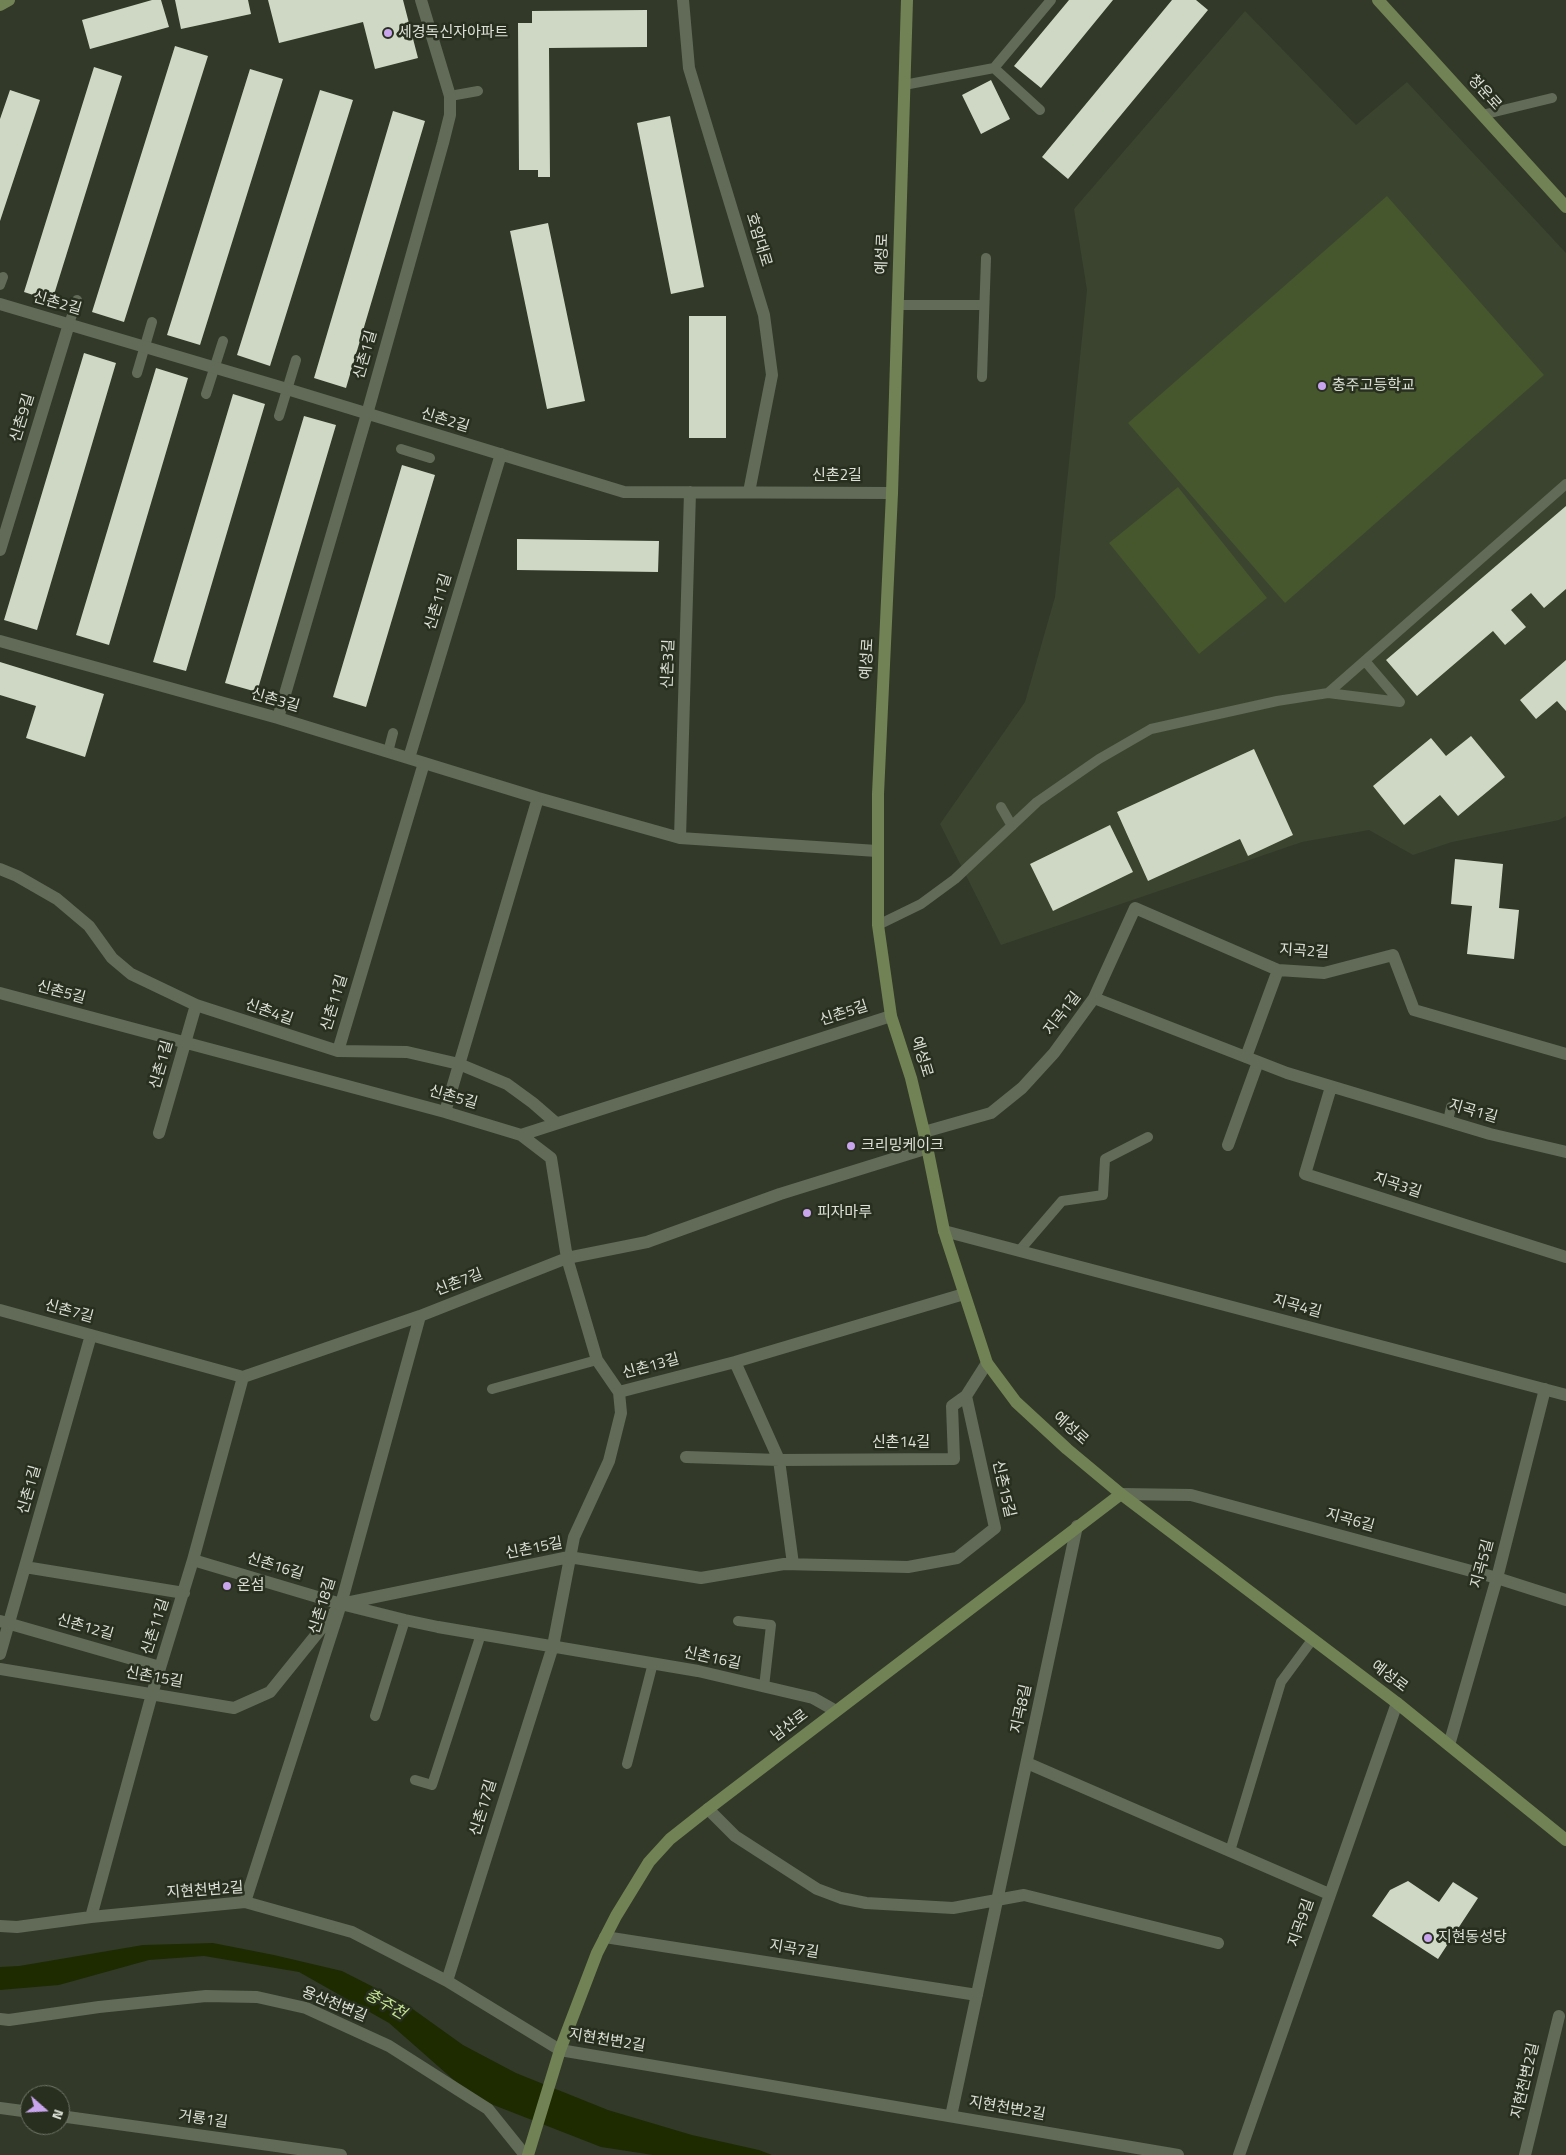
<!DOCTYPE html>
<html>
<head>
<meta charset="utf-8">
<style>
  body { margin:0 }
  #map { position:relative; width:1566px; height:2155px; overflow:hidden; background:#323929; font-family:"Titillium Web",sans-serif }
  canvas { display:block }
  .north { position:absolute; left:20px; top:2085px; width:50px; height:50px; box-sizing:border-box; background:#282f1f; border:1px solid #707668; border-radius:50%; rotate:109deg; font-size:14px; font-weight:700; line-height:20px; text-align:center; color:#dce0d6 }
  .north::after { content:''; display:block; margin:auto; width:18px; height:22px; background:#c9a5ee; clip-path:polygon(50% 0,100% 100%,50% 72%,0 100%) }
</style>
</head>
<body>
<div id="map">
<canvas width="1566" height="2155"></canvas>
<div class="north">N</div>
</div>
<script>
const g = document.querySelector('canvas').getContext('2d');
g.lineJoin = 'round';
function paint(path, color) { g.fillStyle = color; g.fill(path, 'evenodd'); }
const toPath = rows => new Path2D(rows.map(r => 'M' + r).join(''));
function trace(path, color, width, dash) { g.strokeStyle = color; g.lineWidth = width; g.lineCap = dash ? 'butt' : 'round'; g.setLineDash(dash || []); g.stroke(path); }
function drawText(font, color, halo, rows, align = 'center') {
  g.font = font + ' "Titillium Web","Noto Sans KR",sans-serif'; g.lineWidth = 5; g.setLineDash([]); g.textBaseline = 'middle'; g.strokeStyle = halo; g.fillStyle = color; for (const [text, x, y, turn = 0] of rows) {
    g.save(); g.translate(x, y); g.rotate((+turn || 0) * Math.PI / 180); g.textAlign = isNaN(turn) ? turn : align; if (halo) g.strokeText(text, 0, 0); g.fillText(text, 0, 0); g.restore();
  }
}
paint(toPath([
  [1245,11,1356,125,1407,82,1566,253,1566,816,1559,820,1452,842,1413,855,1369,830,1302,842,1001,945,940,824,1025,702,1055,597,1087,290,1074,209]
]), '#3b442e');
paint(toPath([
  [1387,196,1544,375,1285,603,1128,423],
  [1178,487,1267,598,1199,654,1109,543]
]), '#46562d');
paint(toPath([
  [213,1943,274,1955,342,1971,403,2002,463,2045,516,2073,608,2110,692,2135,759,2150,772,2155,653,2155,601,2147,473,2097,389,2023,299,1972,204,1956,149,1960,59,1985,0,1990,0,1967,19,1966,143,1945]
]), '#1e2b01');
paint(toPath([
  [152,0,161,0,169,27,90,49,82,20],
  [175,0,248,0,251,14,181,29],
  [268,0,403,0,418,58,375,69,363,22,279,43],
  [1069,0,1113,0,1041,88,1014,66],
  [1172,0,1196,0,1208,10,1068,179,1042,157],
  [647,10,647,47,549,48,550,177,538,177,538,170,519,170,518,23,532,23,532,11],
  [175,46,208,56,124,322,92,312],
  [94,67,122,76,52,301,24,292],
  [250,69,283,79,200,345,167,335],
  [991,80,1010,119,981,134,962,95],
  [10,90,40,100,0,221,0,119],
  [320,90,353,100,270,366,237,355],
  [393,111,425,121,346,388,314,378],
  [670,116,704,287,671,294,637,123],
  [548,223,585,401,547,409,510,231],
  [689,316,726,316,726,438,689,438],
  [84,353,116,363,37,630,4,620],
  [156,368,188,378,109,645,76,635],
  [233,394,265,404,186,671,153,662],
  [304,416,336,425,257,692,225,683],
  [402,465,435,475,366,707,333,697],
  [1566,506,1566,589,1544,608,1531,593,1511,610,1526,627,1505,645,1493,631,1417,696,1386,660],
  [517,539,659,541,658,572,517,570],
  [1566,660,1566,711,1557,701,1536,719,1520,700],
  [0,662,104,694,85,757,26,738,36,706,0,695],
  [1471,736,1505,777,1458,816,1440,795,1404,825,1373,786,1431,738,1446,756],
  [1254,749,1293,835,1248,856,1240,839,1148,881,1117,812],
  [1110,825,1133,872,1053,911,1030,864],
  [1455,859,1503,864,1499,908,1519,910,1514,959,1467,954,1472,906,1451,904],
  [1408,1881,1439,1902,1453,1882,1478,1898,1438,1959,1372,1916,1390,1890]
]), '#cfd8c4');
trace(toPath([
  [994,68,1040,110],
  [904,85,994,68,1051,0],
  [450,96,478,91],
  [1482,115,1552,98],
  [0,285,3,277],
  [898,305,984,305],
  [69,324,77,300],
  [137,373,152,322],
  [982,377,986,258],
  [206,394,223,341],
  [279,416,296,360],
  [401,449,430,458],
  [1328,693,1400,702,1365,661],
  [388,752,393,733],
  [1001,807,1012,826],
  [878,925,921,904,955,879,1037,802,1099,759,1151,729,1277,701,1328,693,1566,484],
  [1448,1121,1451,1107],
  [1019,1251,1062,1201,1103,1195,1105,1159,1148,1137],
  [492,1389,597,1360],
  [738,1621,771,1625,764,1687],
  [375,1716,405,1620],
  [627,1764,653,1663],
  [415,1780,432,1785,481,1634],
  [1230,1851,1281,1682,1312,1640]
]), '#626a58', 10);
trace(toPath([
  [683,0,689,68,764,315,772,375,749,492],
  [0,304,287,389,624,492,892,493],
  [0,550,69,324],
  [0,641,278,718,538,798,680,838,877,851],
  [278,718,367,414,443,143,450,115,450,96,421,0],
  [409,758,501,454],
  [680,838,690,492],
  [0,869,17,876,57,899,89,926,112,958,131,974,196,1005,338,1051,407,1052,459,1064,507,1084,533,1103,556,1123],
  [0,993,445,1112,521,1135,891,1016],
  [1094,998,1135,908,1278,970,1324,973,1393,955,1414,1010,1566,1054],
  [338,1051,424,763],
  [1246,1057,1278,970],
  [1331,1087,1305,1174,1566,1257],
  [445,1112,538,798],
  [924,1132,991,1113,1022,1088,1054,1053,1094,998,1287,1073,1490,1134,1566,1152],
  [159,1133,196,1005],
  [1228,1145,1258,1062],
  [944,1231,1566,1395],
  [0,1310,243,1377,420,1316,567,1258,647,1242,780,1194,928,1148],
  [735,1362,779,1460,793,1564],
  [619,1392,735,1362,964,1294],
  [686,1457,779,1460,954,1459,952,1406,966,1396],
  [1121,1494,1191,1495,1497,1578,1566,1600],
  [193,1560,341,1604,405,1620,438,1627,698,1671,813,1698,836,1711],
  [25,1567,184,1593],
  [0,1621,160,1667],
  [0,1654,91,1335],
  [0,1669,234,1708,270,1692,341,1604,569,1557,701,1578,784,1564,908,1567,957,1558,995,1528,966,1396,987,1363],
  [1449,1745,1497,1578,1545,1389],
  [1027,1763,1329,1894],
  [708,1809,735,1836,817,1889,841,1898,866,1903,953,1908,1024,1895,1218,1943],
  [245,1902,341,1604,420,1316],
  [91,1917,152,1694,193,1560,243,1377],
  [0,1926,17,1927,91,1917,245,1902,352,1932,447,1981,560,2050,1178,2155],
  [605,1937,977,1995],
  [447,1981,553,1646,574,1537,609,1461,621,1413,619,1392,597,1360,567,1258,551,1158,521,1135],
  [0,2019,9,2020,99,2007,206,1996,257,1997,306,2008,389,2046,488,2109,525,2155],
  [0,2108,30,2112],
  [60,2116,341,2155],
  [951,2116,1077,1526],
  [1239,2155,1397,1703],
  [1525,2155,1559,2016]
]), '#626a58', 12);
trace(toPath([
  [907,0,892,493,878,794,878,925,891,1016,911,1078,924,1132,944,1231,987,1363,1016,1402,1067,1449,1121,1494,1397,1703,1566,1840],
  [1378,0,1566,207],
  [0,5,9,0],
  [528,2155,560,2050,597,1953,616,1916,649,1862,670,1839,708,1809,1121,1494]
]), '#718354', 12);
for (const [x, y, r, color] of [
  [388,33,5,"#c9a5ee"],
  [1322,386,5,"#c9a5ee"],
  [851,1146,5,"#c9a5ee"],
  [807,1213,5,"#c9a5ee"],
  [227,1586,5,"#c9a5ee"],
  [1428,1938,5,"#c9a5ee"]
]) { const dot = new Path2D(); dot.arc(x, y, r, 0, 2 * Math.PI); g.fillStyle = color; g.fill(dot); trace(dot, '#282f1f', 2); }
drawText('15px', '#dce0d6', '#282f1f', [
  ["세경독신자아파트",398,33],
  ["충주고등학교",1332,386],
  ["크리밍케이크",861,1146],
  ["피자마루",817,1213],
  ["온섬",237,1586],
  ["지현동성당",1438,1938]
], 'left');
drawText('15px', '#dce0d6', '#282f1f', [
  ["청운로",1484,93,48],
  ["호암대로",758,240,73],
  ["예성로",883,254,-88],
  ["신촌2길",57,304,16],
  ["신촌1길",366,355,-74],
  ["신촌9길",23,418,-73],
  ["신촌2길",445,421,17],
  ["신촌2길",837,476],
  ["신촌11길",439,602,-73],
  ["예성로",868,659,-87],
  ["신촌3길",669,664,-88],
  ["신촌3길",275,701,16],
  ["지곡2길",1304,952,3],
  ["신촌5길",61,993,15],
  ["신촌11길",335,1003,-73],
  ["신촌4길",269,1013,19],
  ["신촌5길",844,1014,-18],
  ["지곡1길",1063,1014,-52],
  ["예성로",921,1057,73],
  ["신촌1길",162,1065,-74],
  ["신촌5길",453,1098,16],
  ["지곡1길",1473,1112,16],
  ["지곡3길",1397,1186,18],
  ["신촌7길",459,1283,-21],
  ["지곡4길",1297,1307,15],
  ["신촌7길",69,1312,15],
  ["신촌13길",651,1367,-15],
  ["예성로",1070,1429,42],
  ["신촌14길",901,1443],
  ["신촌15길",1003,1489,77],
  ["신촌1길",30,1490,-74],
  ["지곡6길",1350,1521,15],
  ["신촌15길",534,1549,-11],
  ["지곡5길",1483,1564,-75],
  ["신촌16길",275,1567,17],
  ["신촌18길",323,1606,-73],
  ["신촌11길",156,1627,-72],
  ["신촌12길",85,1628,16],
  ["신촌16길",712,1659,12],
  ["예성로",1389,1677,37],
  ["신촌15길",154,1678,10],
  ["지곡8길",1022,1709,-78],
  ["남산로",790,1726,-37],
  ["신촌17길",484,1808,-73],
  ["지현천변2길",205,1891,-4],
  ["지곡9길",1302,1923,-71],
  ["지곡7길",794,1950,9],
  ["용산천변길",334,2005,22],
  ["지현천변2길",607,2041,9],
  ["지현천변2길",1526,2081,-77],
  ["지현천변2길",1007,2109,10],
  ["거룡1길",203,2120,8]
]);
drawText('italic 16px', '#c4e592', '#282f1f', [
  ["충주천",385,2005,30]
]);
</script>
</body>
</html>
